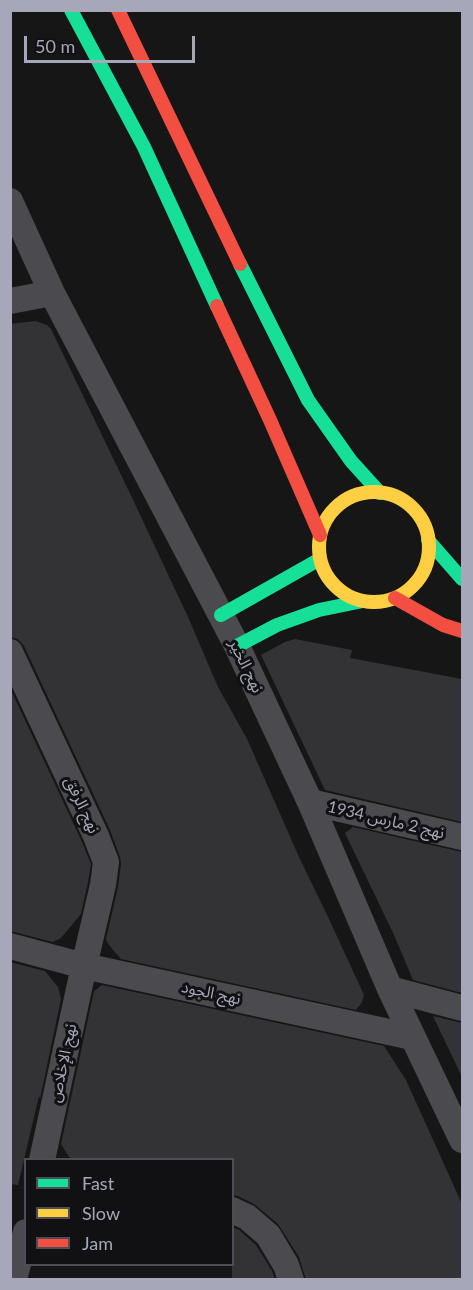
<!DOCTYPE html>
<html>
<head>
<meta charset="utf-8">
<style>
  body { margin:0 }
  #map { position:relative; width:473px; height:1290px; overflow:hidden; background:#161616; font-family:Lato,sans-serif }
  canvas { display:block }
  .frame { position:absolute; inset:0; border:12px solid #a6a8b9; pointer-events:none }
  .legend { position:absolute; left:24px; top:1158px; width:210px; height:108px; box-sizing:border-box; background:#111012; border:2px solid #4d4d55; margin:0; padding:8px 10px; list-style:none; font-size:18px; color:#a6a8b9 }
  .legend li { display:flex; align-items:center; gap:12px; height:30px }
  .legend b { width:30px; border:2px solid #4d4d55 }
  .scale { position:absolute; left:24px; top:36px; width:171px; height:27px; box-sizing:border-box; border:3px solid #a6a8b9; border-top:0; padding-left:8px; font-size:18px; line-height:21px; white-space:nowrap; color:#a6a8b9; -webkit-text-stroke:4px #111012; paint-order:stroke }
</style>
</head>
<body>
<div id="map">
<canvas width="473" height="1290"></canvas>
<div class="frame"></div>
<ul class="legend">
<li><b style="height:8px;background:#16e098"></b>Fast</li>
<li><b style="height:8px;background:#ffcf43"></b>Slow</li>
<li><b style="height:8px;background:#f24e42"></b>Jam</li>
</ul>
<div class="scale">50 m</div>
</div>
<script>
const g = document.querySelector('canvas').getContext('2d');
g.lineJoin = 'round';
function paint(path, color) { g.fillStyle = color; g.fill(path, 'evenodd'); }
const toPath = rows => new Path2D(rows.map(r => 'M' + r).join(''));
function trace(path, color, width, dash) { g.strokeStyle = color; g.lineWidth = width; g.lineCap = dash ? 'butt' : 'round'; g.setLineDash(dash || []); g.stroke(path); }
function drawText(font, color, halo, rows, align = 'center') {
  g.font = font + ' Lato,"Noto Sans Arabic",sans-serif'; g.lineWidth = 6; g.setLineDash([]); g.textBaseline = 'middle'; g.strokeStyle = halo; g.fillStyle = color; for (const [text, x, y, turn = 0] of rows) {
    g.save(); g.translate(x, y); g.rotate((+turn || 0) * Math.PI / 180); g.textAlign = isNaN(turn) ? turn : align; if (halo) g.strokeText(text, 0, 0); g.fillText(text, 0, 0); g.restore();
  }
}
paint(toPath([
  [35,321,47,325,51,329,135,504,188,617,218,687,247,739,299,857,329,919,364,995,362,1002,356,1010,121,959,113,950,107,942,106,939,118,887,121,864,120,857,110,830,24,646,18,639,10,637,10,324],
  [295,639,352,650,350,658,462,679,462,822,325,790,261,655,285,642],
  [10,688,82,842,91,864,88,882,81,914,61,938,53,942,10,931],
  [353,827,462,852,462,993,413,980,394,935,345,833],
  [10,962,45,971,58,987,61,999,40,1099,39,1096,18,1185,10,1184],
  [102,985,384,1046,406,1080,462,1204,462,1280,306,1280,299,1257,278,1224,254,1204,238,1196,232,1195,232,1160,74,1160,69,1157,61,1144,94,991],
  [433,1016,462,1023,462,1077],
  [232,1227,239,1230,256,1245,272,1271,275,1280,232,1280]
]), '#333235');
trace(toPath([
  [10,201,52,293,237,646,310,802,390,989,462,1140],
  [10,301,52,293],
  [10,652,96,836,106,862,103,885,84,966,42,1160],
  [310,802,462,837],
  [10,946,84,966,412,1037],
  [390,989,462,1008],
  [232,1210,247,1217,268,1235,286,1265,291,1280],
  [14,1280,26,1232]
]), '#4a4a4f', 26);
trace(toPath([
  [71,10,144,147,217,306],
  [240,264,308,400,351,461,380,493],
  [428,540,462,579],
  [221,615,320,559],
  [237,646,277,625,319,610,363,601]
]), '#16e098', 14);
trace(toPath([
  '319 547a55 55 0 1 1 110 0a55 55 0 1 1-110 0Z'
]), '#ffcf43', 14);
trace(toPath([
  [118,10,240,264],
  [217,306,270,420,320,535],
  [395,598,443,625,462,631]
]), '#f24e42', 14);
drawText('16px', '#a6a8b9', '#111012', [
  ["نهج الخير",246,666,64],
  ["نهج الرفق",82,805,65],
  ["نهج 2 مارس 1934",386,820,13],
  ["نهج الجود",211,993,12],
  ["نهج الإخلاص",63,1063,-78]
]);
</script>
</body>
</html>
